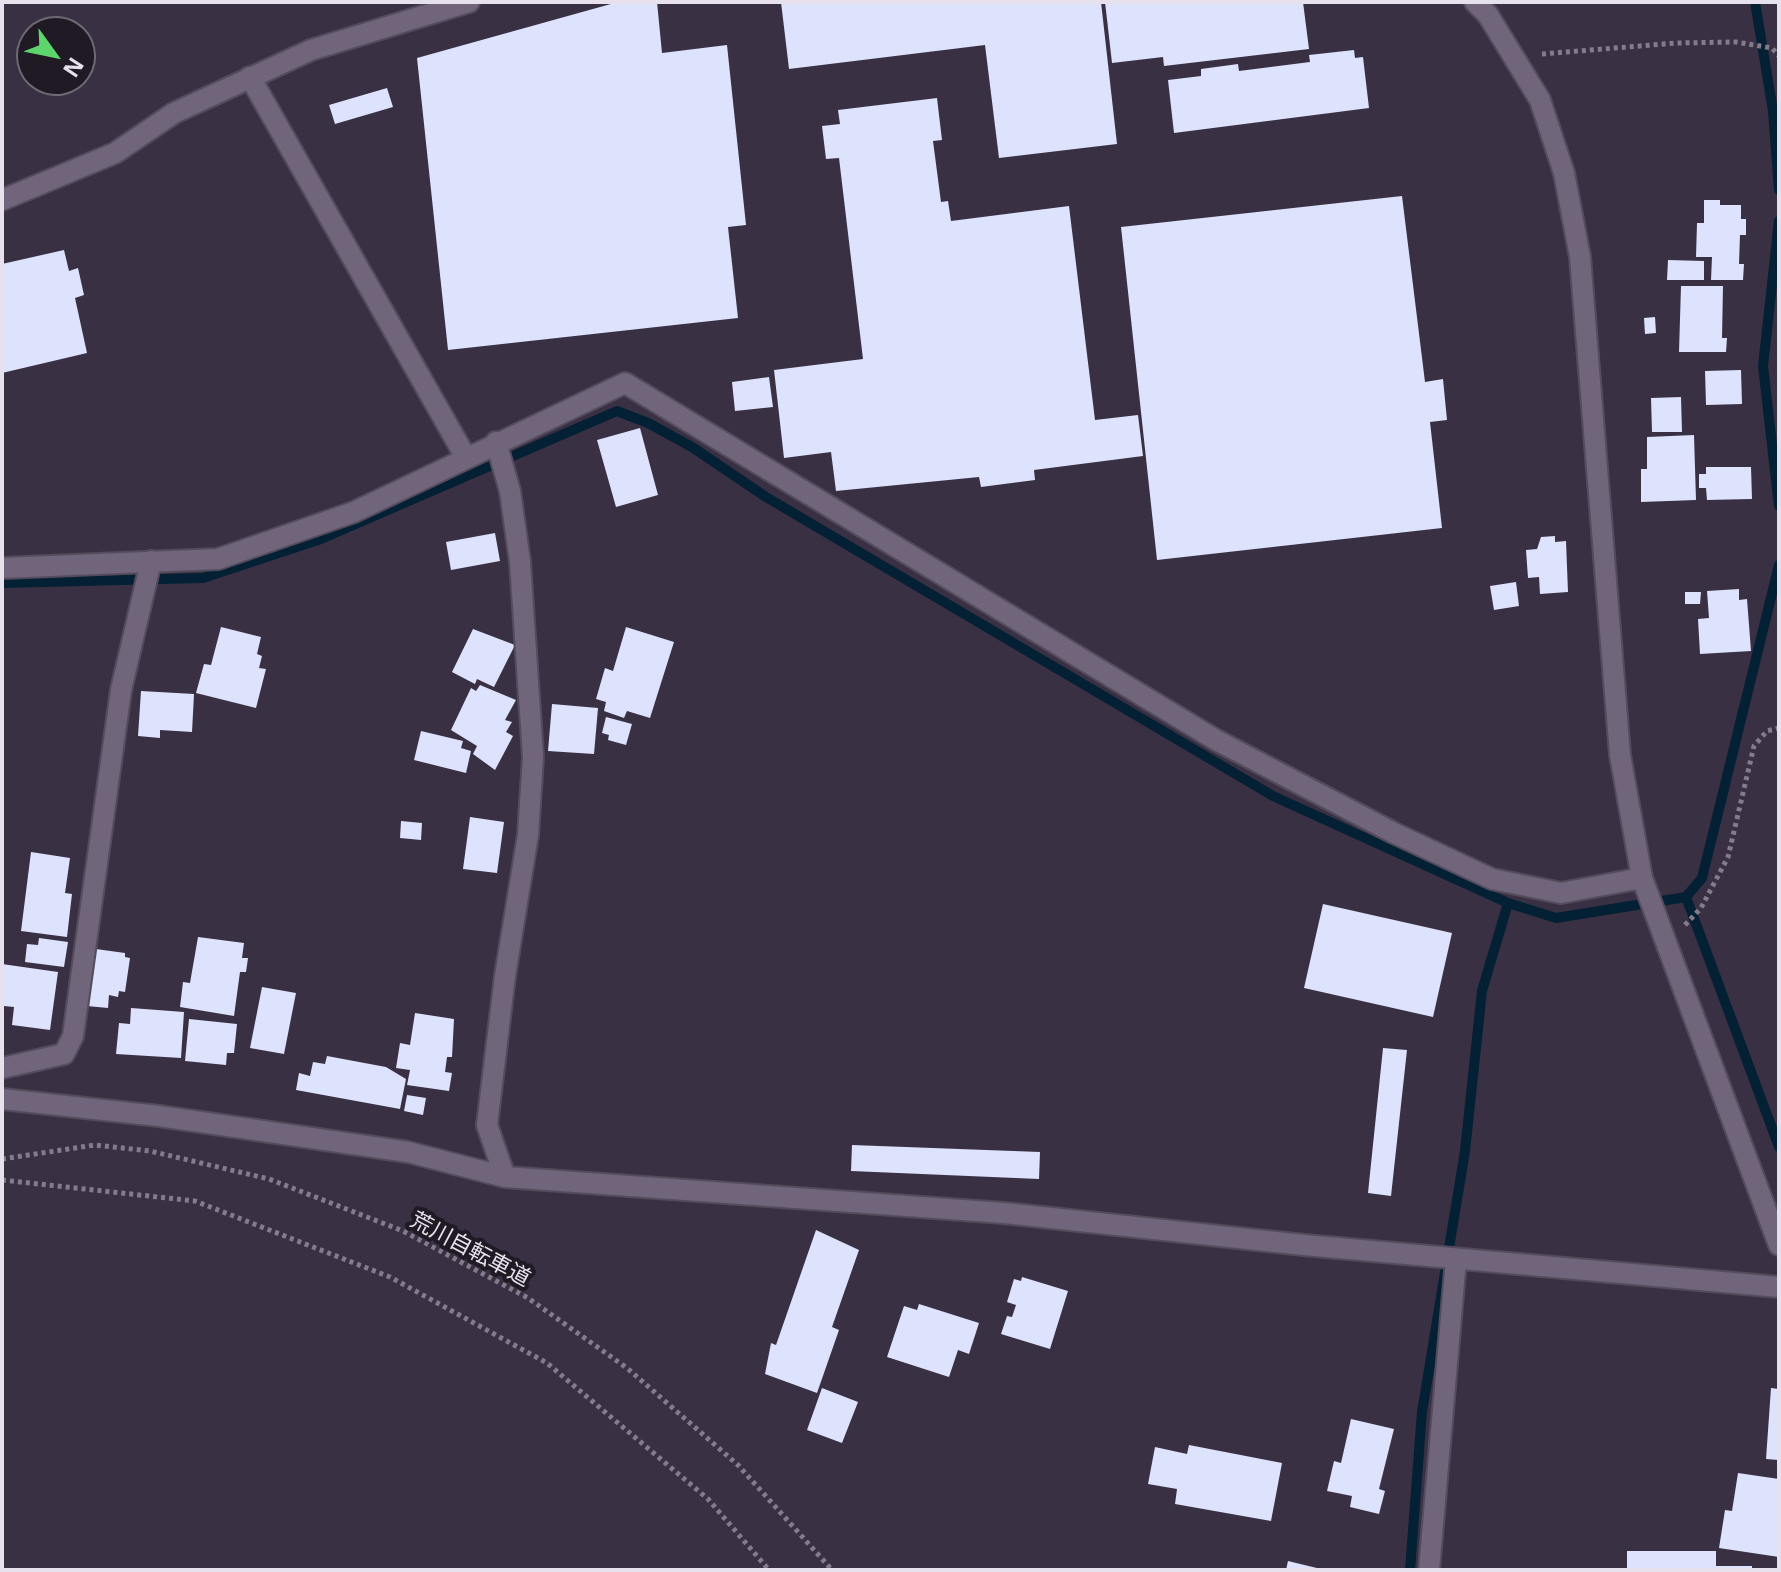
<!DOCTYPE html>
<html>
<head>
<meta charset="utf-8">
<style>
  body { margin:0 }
  #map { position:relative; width:1781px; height:1572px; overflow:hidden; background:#3a3043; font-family:"Noto Sans",sans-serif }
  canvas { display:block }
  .frame { position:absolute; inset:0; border:4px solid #e7e0ed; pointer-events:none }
  .north { position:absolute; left:16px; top:16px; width:80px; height:80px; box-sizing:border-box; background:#1f1a23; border:2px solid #6f6974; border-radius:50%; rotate:123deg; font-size:22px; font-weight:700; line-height:32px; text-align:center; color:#e7e0ed }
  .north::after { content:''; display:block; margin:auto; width:28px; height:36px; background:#5dd56d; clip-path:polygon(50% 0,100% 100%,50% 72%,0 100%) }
</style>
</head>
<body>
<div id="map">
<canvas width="1781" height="1572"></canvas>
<div class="frame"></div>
<div class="north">N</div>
</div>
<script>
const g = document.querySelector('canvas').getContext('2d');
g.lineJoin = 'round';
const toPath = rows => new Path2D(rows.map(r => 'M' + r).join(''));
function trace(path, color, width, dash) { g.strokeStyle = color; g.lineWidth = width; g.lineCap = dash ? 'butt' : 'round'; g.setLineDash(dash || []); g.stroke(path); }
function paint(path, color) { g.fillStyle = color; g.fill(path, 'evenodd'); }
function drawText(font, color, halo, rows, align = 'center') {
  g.font = font + ' "Noto Sans","Noto Sans JP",sans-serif'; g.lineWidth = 8; g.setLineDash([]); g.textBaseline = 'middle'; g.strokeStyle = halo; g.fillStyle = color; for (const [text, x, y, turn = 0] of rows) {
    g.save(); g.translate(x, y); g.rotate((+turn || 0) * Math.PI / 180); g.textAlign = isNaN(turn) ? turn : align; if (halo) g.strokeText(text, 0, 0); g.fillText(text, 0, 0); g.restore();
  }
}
trace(toPath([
  [1755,2,1773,111,1779,190],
  [1779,221,1763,366,1779,506],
  [2,583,203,578,321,539,617,411,648,423,692,447,766,497,1273,796,1508,903,1556,918,1686,897,1702,878,1779,565],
  [1686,897,1779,1147],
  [1410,1570,1422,1412,1465,1151,1482,991,1508,903]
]), '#042034', 10);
paint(toPath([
  [618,2,657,2,662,53,727,45,746,225,728,227,738,318,448,350,417,58],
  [781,2,1101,2,1117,144,999,158,985,45,789,69],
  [1105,2,1303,2,1309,49,1164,66,1163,57,1112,63],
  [1354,50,1355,58,1363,57,1369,108,1174,133,1168,80,1201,76,1201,69,1238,64,1239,71,1310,62,1309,55],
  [387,88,393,107,335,124,329,105],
  [937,98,942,140,933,141,941,202,948,201,951,221,1069,206,1095,420,1138,415,1143,456,1034,470,1035,480,981,487,979,477,836,491,831,452,784,458,774,370,863,359,839,158,826,159,822,126,840,124,838,110],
  [1402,196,1425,382,1443,379,1447,420,1430,422,1442,528,1157,560,1121,227],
  [1704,200,1720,200,1720,205,1741,205,1741,219,1746,219,1746,235,1740,235,1739,264,1744,264,1743,280,1711,280,1712,257,1696,257,1697,223,1704,223],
  [64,250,69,271,78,268,84,295,75,298,87,353,2,373,2,264],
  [1668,260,1704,261,1704,280,1667,280],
  [1681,286,1723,286,1722,338,1727,338,1726,352,1679,352],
  [1655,317,1656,333,1645,334,1644,318],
  [1741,370,1742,404,1706,405,1705,371],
  [769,377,773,407,735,411,732,382],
  [1681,397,1682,432,1652,432,1651,398],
  [640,428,658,495,616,507,597,440],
  [1694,435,1696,500,1641,502,1641,469,1647,469,1647,437],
  [1706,467,1751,467,1752,499,1707,500,1706,488,1699,488,1699,474,1706,474],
  [495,533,500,561,451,570,446,542],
  [1555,536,1555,542,1566,541,1568,592,1540,594,1539,577,1528,578,1526,550,1537,549,1541,537],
  [1516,582,1519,606,1494,610,1490,586],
  [1739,589,1739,600,1747,599,1751,651,1700,654,1698,619,1709,618,1707,591],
  [1685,592,1701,592,1700,604,1685,604],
  [221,627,261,637,257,654,262,656,259,668,266,669,256,708,196,693,204,664,211,665],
  [626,627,674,642,650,718,627,711,624,718,604,711,606,702,596,699,605,668,613,671],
  [473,629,515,645,494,687,477,679,475,684,452,672],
  [480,685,516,700,505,720,512,722,506,732,513,736,495,770,473,754,477,746,451,730,471,688,476,691],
  [141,691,194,694,192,732,160,730,160,738,138,736],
  [552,704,598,708,594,754,548,751],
  [606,717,632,724,626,745,608,740,609,735,602,733],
  [421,731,463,741,461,748,471,751,466,773,414,760],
  [470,817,504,822,497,873,463,869],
  [401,821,422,823,421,840,400,838],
  [31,852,70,858,65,893,72,894,67,937,21,931],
  [1323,904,1452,933,1433,1017,1304,988],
  [198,937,244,943,242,958,248,958,246,972,240,972,234,1016,180,1007,183,982,190,983],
  [39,938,68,942,64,967,25,962,27,944,38,945],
  [96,949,125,953,125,957,130,958,125,992,119,991,118,997,109,995,108,1008,87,1006],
  [2,964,58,972,50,1030,12,1025,14,1007,4,1006,2,997],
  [262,987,296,993,284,1054,250,1048],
  [131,1008,184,1012,181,1058,116,1054,119,1023,130,1024],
  [415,1013,454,1019,452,1057,447,1057,445,1072,452,1073,449,1091,407,1085,410,1070,396,1068,400,1043,410,1045],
  [189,1019,237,1024,234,1053,227,1053,226,1065,185,1061],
  [1383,1048,1407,1050,1391,1196,1368,1193],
  [327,1056,386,1067,406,1079,400,1109,296,1090,299,1073,310,1076,313,1062,325,1064],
  [407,1095,426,1098,423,1115,404,1111],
  [852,1145,1040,1152,1039,1179,851,1171],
  [816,1230,859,1250,832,1327,839,1330,817,1393,765,1374,771,1343,776,1345],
  [1022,1277,1068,1291,1050,1349,1001,1334,1007,1316,1012,1317,1016,1305,1007,1302,1014,1279,1021,1281],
  [919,1304,979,1323,969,1354,958,1350,949,1377,887,1357,904,1306,917,1310],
  [822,1388,858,1402,842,1443,807,1430],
  [1771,1388,1779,1389,1779,1460,1766,1459],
  [1351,1419,1394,1429,1379,1489,1385,1491,1379,1514,1350,1507,1352,1496,1327,1491,1334,1461,1341,1463],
  [1189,1445,1282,1463,1271,1521,1175,1504,1177,1489,1148,1484,1155,1447,1187,1454],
  [1738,1473,1779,1479,1779,1557,1719,1548,1725,1510,1732,1511],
  [1627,1551,1716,1551,1716,1566,1752,1566,1752,1570,1627,1570],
  [1288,1561,1321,1569,1321,1570,1286,1570]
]), '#dde2fd');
const minor = toPath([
  [1475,2,1488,15,1540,100,1564,173,1580,257,1620,755,1642,878],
  [250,77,465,456],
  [2,200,115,153,174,113,311,50,469,2],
  [496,442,510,491,520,562,533,757,528,835,505,976,487,1125,505,1177],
  [2,568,218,559,354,512,625,383,1216,740,1394,833,1492,879,1561,893,1642,878,1779,1245],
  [2,1068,64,1054,73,1036,121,690,151,561],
  [2,1099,159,1116,408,1152,505,1177,1004,1213,1304,1245,1779,1287],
  [1429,1570,1456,1260]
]);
trace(minor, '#544c5d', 24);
trace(toPath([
  [1542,54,1676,43,1736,42,1772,48,1779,56],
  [1685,925,1701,908,1728,857,1754,746,1767,731,1779,728],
  [2,1159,95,1145,150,1151,269,1179,403,1231,528,1298,627,1368,738,1465,832,1570],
  [2,1180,195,1201,390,1277,547,1363,708,1499,769,1570]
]), '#847b8c', 5, [4, 4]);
trace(minor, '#70657a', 20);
drawText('22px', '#e7e0ed', '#1f1a23', [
  ["荒川自転車道",470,1250,28]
]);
</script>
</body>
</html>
